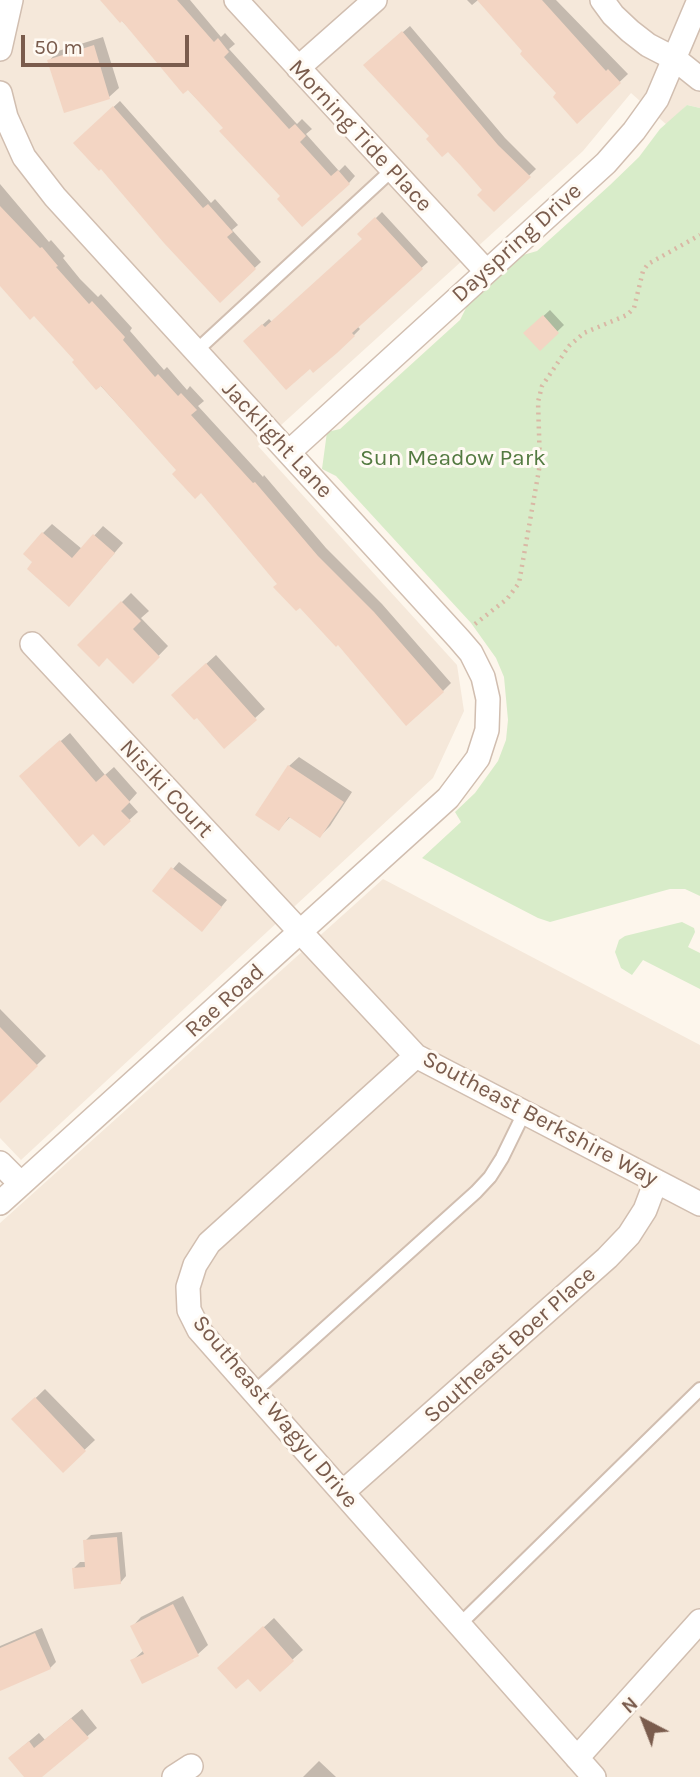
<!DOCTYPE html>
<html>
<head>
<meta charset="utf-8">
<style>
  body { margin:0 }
  #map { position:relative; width:700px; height:1777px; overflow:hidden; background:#fdf6ec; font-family:Karla,sans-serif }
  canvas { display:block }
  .north { position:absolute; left:609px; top:1686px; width:70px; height:70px; -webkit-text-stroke:5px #fffaf3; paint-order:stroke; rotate:318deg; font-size:19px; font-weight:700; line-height:28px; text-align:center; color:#7a5c4d }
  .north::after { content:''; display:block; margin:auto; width:24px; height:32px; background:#7a5c4d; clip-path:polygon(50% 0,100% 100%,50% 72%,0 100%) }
  .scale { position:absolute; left:21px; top:35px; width:168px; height:32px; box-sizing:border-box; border:4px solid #7a5c4d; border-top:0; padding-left:9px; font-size:21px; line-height:24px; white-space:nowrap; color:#7a5c4d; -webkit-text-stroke:5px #fffaf3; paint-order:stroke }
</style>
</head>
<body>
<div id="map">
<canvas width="700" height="1777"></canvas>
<div class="north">N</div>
<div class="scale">50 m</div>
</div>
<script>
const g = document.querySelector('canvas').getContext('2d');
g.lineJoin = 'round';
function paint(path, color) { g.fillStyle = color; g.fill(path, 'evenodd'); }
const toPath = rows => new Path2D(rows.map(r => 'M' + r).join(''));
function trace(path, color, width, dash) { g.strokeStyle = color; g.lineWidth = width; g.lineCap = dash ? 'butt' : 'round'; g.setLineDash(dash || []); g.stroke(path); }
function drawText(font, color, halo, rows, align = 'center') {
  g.font = font + ' Karla,sans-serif'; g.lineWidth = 6; g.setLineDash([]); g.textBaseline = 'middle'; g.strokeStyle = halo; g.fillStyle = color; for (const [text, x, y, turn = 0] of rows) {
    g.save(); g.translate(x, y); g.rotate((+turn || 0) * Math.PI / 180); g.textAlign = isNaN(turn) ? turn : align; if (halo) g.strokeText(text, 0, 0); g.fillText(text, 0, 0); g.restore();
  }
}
paint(toPath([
  [0,0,700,0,700,108,687,105,667,125,631,93,583,151,258,446,457,665,464,711,433,778,21,1160,0,1138],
  [383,879,700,1045,700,1777,0,1777,0,1223]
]), '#f5e8da');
paint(toPath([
  [687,105,700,108,700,896,685,889,670,889,550,922,538,918,422,858,461,822,455,812,475,793,498,761,506,740,508,720,504,677,496,658,471,623,336,476,322,469,327,432,340,429,460,320,467,306,523,255,537,251,610,185,639,157,660,129],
  [682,922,694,928,695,932,688,947,700,953,700,989,643,960,632,975,621,968,615,952,619,940,625,936]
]), '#d8ecc9');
paint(toPath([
  [102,0,190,0,221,37,225,33,235,44,229,49,297,124,302,119,312,129,306,134,339,171,345,165,355,176,349,183,282,196,225,128],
  [467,0,478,0,472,5],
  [478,0,556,0,628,74,578,121,559,93,525,51],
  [410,26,505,138,536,169,494,209,484,190,448,150,431,136,373,58],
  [103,37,119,88,109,97,49,61,58,51],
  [120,101,211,203,215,199,238,225,232,230,261,262,220,300,101,167,75,143],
  [0,184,49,242,51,240,65,256,63,258,80,279,98,297,101,294,132,328,130,331,164,370,167,367,187,390,190,386,204,401,198,406,263,477,264,475,326,548,382,604,451,683,443,691,338,643,279,584,202,490,178,470,0,276],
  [382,212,428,262,357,326,360,329,354,335,251,335,269,319,272,322,364,239,360,234],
  [550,310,564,325,540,348,525,333],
  [52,524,82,549,103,526,123,543,78,595,35,562,43,533],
  [131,593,149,611,141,618,168,646,133,682,107,656,79,645],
  [216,655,265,709,255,718,183,685],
  [70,733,105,775,114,767,137,793,129,802,138,812,104,843,30,768],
  [299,757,352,792,330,826,320,836,291,816,279,829,289,766],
  [179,862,227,900,208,923,154,891],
  [0,1009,46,1056,6,1095,0,1089],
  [45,1389,95,1440,63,1470,14,1419],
  [122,1532,126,1576,120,1583,74,1568,80,1562,87,1562,85,1541,91,1535],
  [183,1596,208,1645,198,1654,132,1661,144,1650,132,1627,141,1617],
  [274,1618,303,1650,260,1689,229,1659],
  [42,1628,56,1662,50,1668,0,1689,0,1646],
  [82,1709,97,1728,39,1777,26,1777,20,1749,39,1733,45,1740],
  [319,1761,336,1777,303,1777]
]), '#0003');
paint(toPath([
  [100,0,177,0,214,42,218,38,229,52,224,57,289,129,295,124,306,136,300,142,331,176,338,170,350,184,302,227,277,199,280,196,219,131,223,128,188,90,183,94,122,21,120,23],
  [477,0,542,0,606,71,608,69,621,83,577,124,553,97,556,93,520,54,522,51],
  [402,31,498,145,531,177,494,212,477,195,482,190,461,166,448,152,442,157,426,139,429,136,363,65],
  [94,45,110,99,64,113,47,60],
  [113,106,203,208,208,204,233,232,227,237,256,269,220,303,164,243,101,169,99,171,73,143],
  [0,206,40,248,42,247,58,266,56,267,89,304,92,301,125,337,123,340,155,377,158,374,178,396,181,393,197,410,191,415,253,483,255,482,318,556,374,612,444,692,406,726,338,645,336,647,300,608,296,611,273,587,277,584,201,493,195,499,172,474,176,470,101,386,96,390,72,362,74,360,34,316,30,320,0,286],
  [375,217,423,269,352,333,355,336,337,353,313,373,310,369,286,390,243,341,262,324,265,327,340,259,362,239,357,234],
  [543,315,559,333,540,351,523,333],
  [42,532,72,558,93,534,115,553,69,607,27,569,32,562,23,554],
  [121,601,141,621,133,629,160,657,133,684,107,658,99,667,77,645],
  [206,663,257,720,224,749,197,718,194,720,171,695],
  [60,740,96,782,105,774,130,802,121,811,131,821,104,846,93,834,79,847,19,776],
  [288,765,344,802,320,838,289,817,279,831,255,815],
  [171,867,222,907,202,932,152,891],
  [0,1027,38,1066,0,1103],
  [35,1397,86,1451,63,1473,11,1419],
  [117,1537,121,1584,74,1589,72,1568,85,1567,83,1540],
  [173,1604,199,1656,142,1684,130,1660,144,1654,130,1626],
  [263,1626,294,1661,260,1692,248,1679,236,1689,217,1668],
  [35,1633,51,1669,0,1691,0,1648],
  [71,1718,89,1738,42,1777,24,1777,8,1758,29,1741,34,1748]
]), '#f3d5c3');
const lane = toPath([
  [196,351,391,171],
  [254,1392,476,1192,490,1177,502,1158,525,1111],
  [459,1625,700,1389]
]);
const street = toPath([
  [236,0,486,271],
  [602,0,613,15,630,31,648,45,675,59,700,79],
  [0,49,11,0],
  [298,68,375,0],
  [0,93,6,117,24,157,55,197,459,639,471,653,483,677,488,699,487,730,478,758,448,798,0,1203],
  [289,452,606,163,634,131,657,99,699,0],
  [32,644,416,1056,700,1204],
  [416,1056,209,1243,195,1265,188,1287,189,1310,199,1330,594,1777],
  [0,1163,21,1184],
  [343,1492,607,1258,629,1235,645,1210,656,1181],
  [577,1758,700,1621],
  [174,1777,191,1766]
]);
trace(lane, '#d1beb0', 16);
trace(street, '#d1beb0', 26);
trace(toPath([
  [475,624,507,599,519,583,540,464,538,402,542,386,569,346,584,333,627,315,634,308,643,271,648,264,700,235]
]), '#d9b8a5', 4.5, [2, 5]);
trace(lane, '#fff', 12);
trace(street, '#fff', 23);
drawText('23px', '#7a5c4d', '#fffaf3', [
  ["Morning Tide Place",360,136,47],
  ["Dayspring Drive",517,243,-42],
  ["Jacklight Lane",277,440,47],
  ["Nisiki Court",166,789,47],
  ["Rae Road",225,1001,-42],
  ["Southeast Berkshire Way",540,1119,28],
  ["Southeast Boer Place",510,1345,-42],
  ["Southeast Wagyu Drive",275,1412,50]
]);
drawText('23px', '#537a41', '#fffaf3', [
  ["Sun Meadow Park",453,458]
]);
</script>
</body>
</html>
